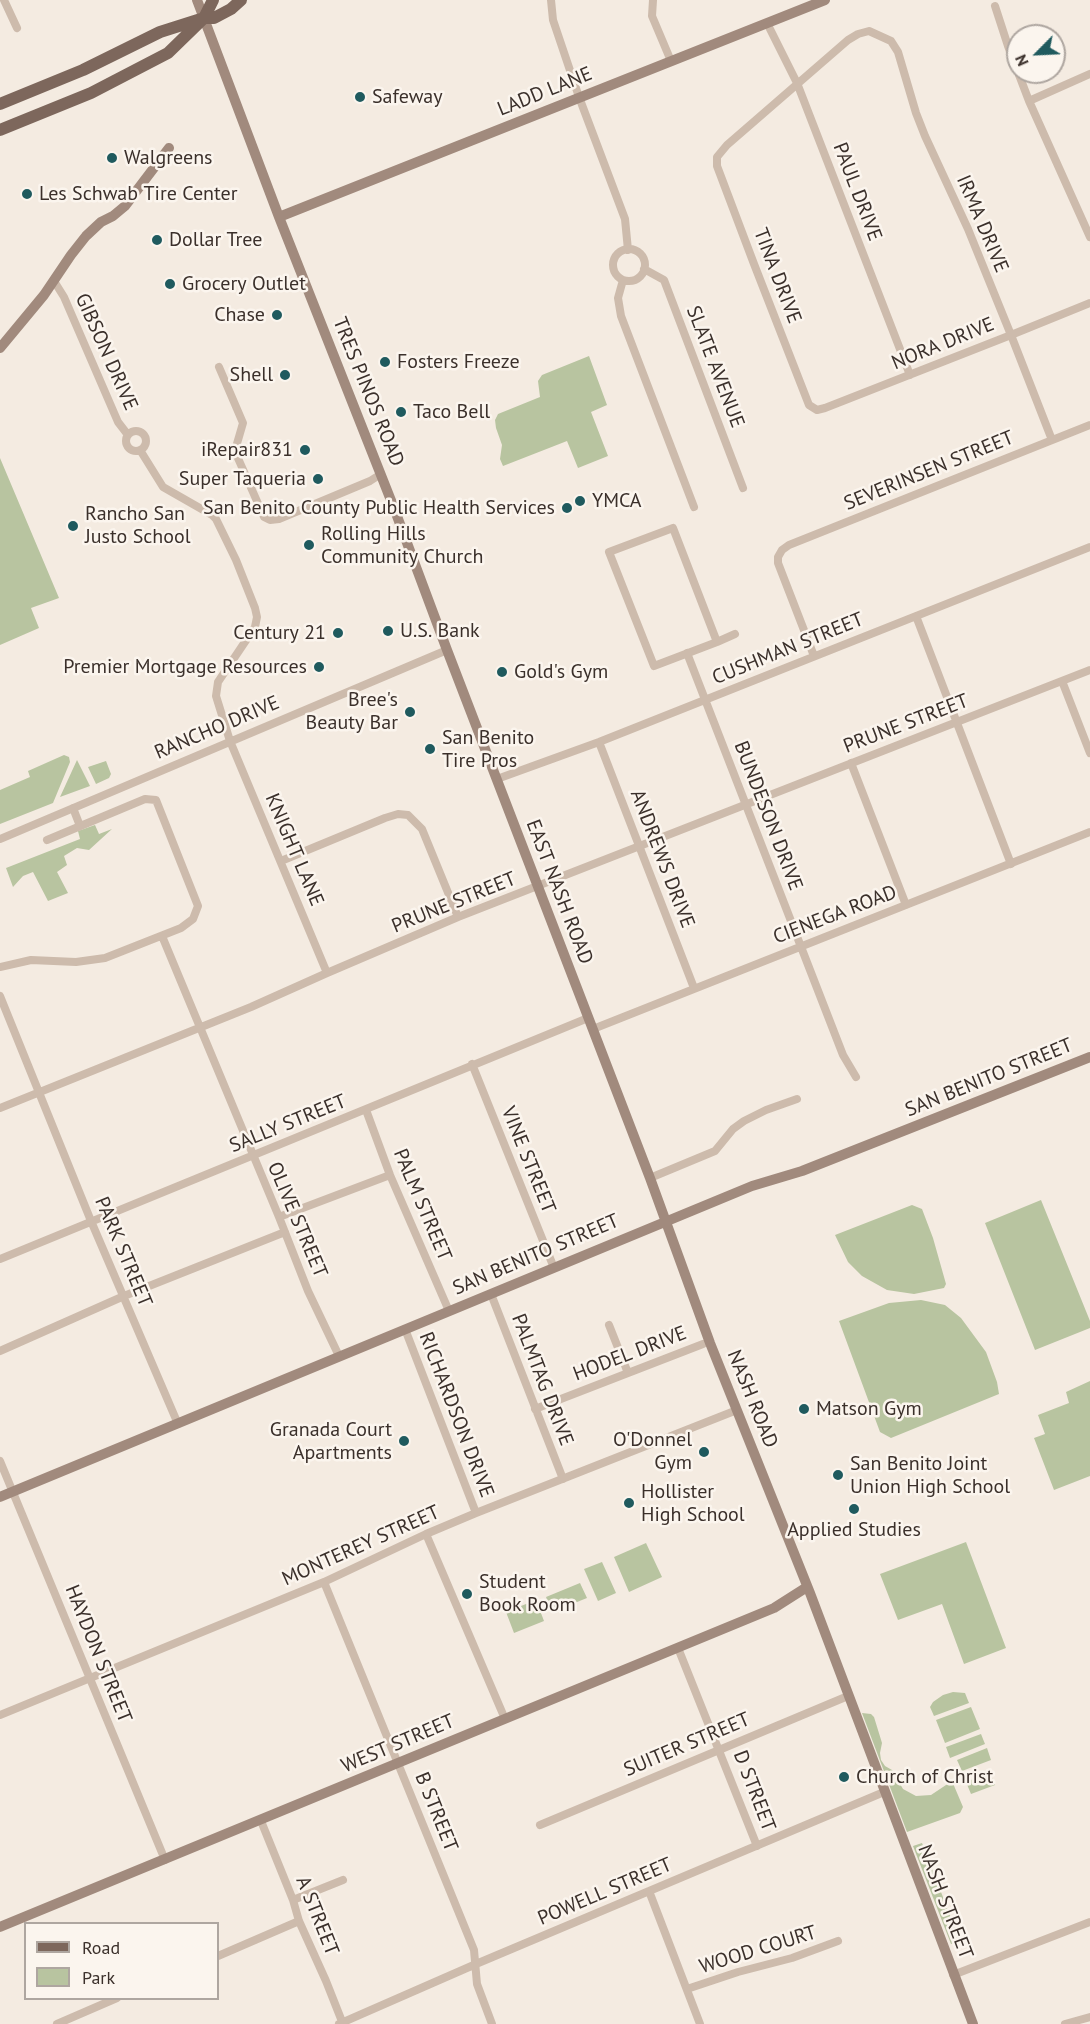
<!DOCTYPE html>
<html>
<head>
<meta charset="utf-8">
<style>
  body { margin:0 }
  #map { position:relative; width:1090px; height:2024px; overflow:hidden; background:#f4ebe1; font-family:"PT Sans",sans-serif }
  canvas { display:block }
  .legend { position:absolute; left:24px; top:1922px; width:195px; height:78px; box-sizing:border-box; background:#fbf5ee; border:2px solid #aea6a0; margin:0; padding:8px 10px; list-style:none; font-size:18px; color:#3b302b }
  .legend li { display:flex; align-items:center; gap:12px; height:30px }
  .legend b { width:30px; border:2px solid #aea6a0 }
  .north { position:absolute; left:1006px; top:24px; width:60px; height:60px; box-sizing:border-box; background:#fbf5ee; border:2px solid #aea6a0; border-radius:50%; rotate:246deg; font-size:16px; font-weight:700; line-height:24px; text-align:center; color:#3b302b }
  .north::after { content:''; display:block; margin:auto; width:21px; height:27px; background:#1f5a5e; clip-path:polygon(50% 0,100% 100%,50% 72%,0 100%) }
</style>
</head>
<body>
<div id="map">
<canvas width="1090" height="2024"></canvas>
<ul class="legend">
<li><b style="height:8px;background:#7d675c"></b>Road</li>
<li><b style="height:16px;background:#b8c4a0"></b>Park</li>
</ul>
<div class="north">N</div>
</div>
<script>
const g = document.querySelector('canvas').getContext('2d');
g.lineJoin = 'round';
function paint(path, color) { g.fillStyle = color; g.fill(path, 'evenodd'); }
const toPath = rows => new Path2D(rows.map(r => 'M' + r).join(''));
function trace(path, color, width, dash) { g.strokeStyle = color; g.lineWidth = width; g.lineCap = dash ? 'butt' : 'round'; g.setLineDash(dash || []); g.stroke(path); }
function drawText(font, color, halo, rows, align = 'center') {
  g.font = font + ' "PT Sans",sans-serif'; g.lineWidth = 5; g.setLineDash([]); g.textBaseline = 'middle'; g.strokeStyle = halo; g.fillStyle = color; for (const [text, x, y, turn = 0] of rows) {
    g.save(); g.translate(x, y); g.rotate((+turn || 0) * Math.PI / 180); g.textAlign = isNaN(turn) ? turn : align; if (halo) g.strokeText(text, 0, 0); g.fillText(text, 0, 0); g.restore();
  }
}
paint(toPath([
  [589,356,607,405,591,412,608,456,578,468,567,441,503,466,500,459,502,445,496,428,495,420,498,414,540,397,538,381,542,375],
  [0,458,59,598,31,608,39,628,0,645],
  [64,755,69,757,70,762,53,803,0,824,0,790,30,777,28,771],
  [77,760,90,786,60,797],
  [106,761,111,774,109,778,96,784,88,767],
  [95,825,99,834,112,829,89,850,77,848,64,856,67,865,57,872,68,893,48,901,33,872,23,876,13,887,6,868,80,839,78,831],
  [1041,1200,1090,1321,1090,1328,1035,1350,985,1223],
  [912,1205,922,1209,933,1238,946,1284,944,1288,914,1294,887,1290,862,1276,848,1262,835,1235],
  [921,1300,945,1305,961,1318,986,1352,997,1382,999,1394,891,1438,880,1432,839,1321,889,1303],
  [1090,1381,1090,1476,1054,1490,1034,1438,1045,1434,1038,1415,1069,1403,1066,1392],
  [966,1542,1006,1648,964,1664,942,1604,898,1620,880,1574],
  [646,1543,662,1577,629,1592,614,1557],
  [602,1562,616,1593,598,1601,584,1569],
  [580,1583,587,1598,552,1612,546,1597],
  [536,1600,544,1621,514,1633,506,1612],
  [953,1692,965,1693,969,1703,934,1716,930,1707,933,1702,943,1695],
  [971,1707,980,1729,945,1743,936,1720],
  [862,1713,871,1714,874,1717,882,1743,880,1753,881,1760,885,1766,892,1770,903,1789,916,1796,931,1795,952,1781,963,1807,960,1813,907,1832],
  [981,1734,985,1744,950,1758,946,1747],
  [987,1748,991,1760,962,1771,957,1760],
  [990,1772,995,1785,971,1794,966,1782],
  [922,1843,960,1941,951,1944,913,1846]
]), '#b8c4a0');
trace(toPath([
  [4,0,17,28],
  [551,0,553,20,579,97,625,219,628,250],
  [653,0,652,16,671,61],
  [995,6,1008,46,1029,101,1090,237],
  [767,23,797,83,910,375],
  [1029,101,1090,74],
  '613 265a16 16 0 1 1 32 0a16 16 0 1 1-32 0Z',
  [644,269,664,280,743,488],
  [623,280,618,298,621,316,694,507],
  [54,281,64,297,118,422,128,435],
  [219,367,243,423,236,447,237,456,264,517,270,520,279,519,370,481,381,474],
  '126 441a10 10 0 1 1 20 0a10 10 0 1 1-20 0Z',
  [1052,440,1011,335,968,229,925,136,916,113,898,52,891,41,869,31,858,34,848,40,727,145,717,157,717,166,754,264,809,405,817,410,825,408,1011,335,1090,303],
  [140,450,163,487,212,515,216,519,236,560,255,608,257,617,255,627,218,682,216,696,230,741,327,973],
  [916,616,1011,864],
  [717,642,673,528,609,552,654,666,717,642,735,634],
  [687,653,843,1055,856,1077],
  [814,656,778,563,778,557,782,550,789,545,1090,425],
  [1062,681,1090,753],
  [599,742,694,988],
  [851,763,906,905],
  [497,779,599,742,1090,547],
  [73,808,80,826],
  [0,839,447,650],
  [281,861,385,818,398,814,408,815,422,829,458,917],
  [162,936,279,1217,308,1291,339,1356],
  [0,967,31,960,76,962,105,958,181,928,193,919,198,906,156,800,145,799,47,840],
  [0,996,91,1221,178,1424],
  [593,1029,1090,832],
  [472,1064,554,1268],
  [0,1108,251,1007,327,973,458,917,1090,670],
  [366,1110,390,1175,449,1311],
  [650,1178,715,1151,733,1129,744,1121,766,1110,797,1099],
  [279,1217,390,1175],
  [0,1259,588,1018],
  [491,1294,563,1479],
  [609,1325,628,1373],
  [405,1329,476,1513],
  [0,1351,124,1296,285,1232],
  [535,1409,703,1344],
  [0,1461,165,1860],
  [426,1534,505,1719],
  [324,1582,474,1950,477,1984,492,2024],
  [678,1648,757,1846],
  [0,1715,324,1582,426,1534,476,1513,737,1410],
  [261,1821,293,1900,299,1921,326,1981,343,2024],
  [540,1825,848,1696],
  [649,1891,700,2024],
  [293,1900,343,1880],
  [218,1956,299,1921],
  [953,1975,1090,1922],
  [687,1989,738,1972,792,1958,838,1941],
  [57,2024,117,1998],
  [339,2024,476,1964,884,1792],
  [1065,2024,1090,2017]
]), '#cdbbac', 8);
trace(toPath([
  [197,0,279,217,394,508,447,650,650,1178,710,1343,810,1593,973,2024],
  [279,217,825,0],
  [0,348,44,295,71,255,86,236,101,222,113,216,125,206,169,148],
  [0,1497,752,1186,802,1171,1090,1057],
  [0,1927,774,1608,807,1587]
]), '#a18a7d', 10);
trace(toPath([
  [0,104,83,70,160,32,204,18,214,18,231,9,241,0],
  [0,130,91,93,168,53,204,18,213,0]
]), '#7d675c', 12);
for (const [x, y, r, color] of [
  [360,97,6,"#1f5a5e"],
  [112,158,6,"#1f5a5e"],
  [27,194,6,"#1f5a5e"],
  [157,240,6,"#1f5a5e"],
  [170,284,6,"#1f5a5e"],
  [277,315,6,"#1f5a5e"],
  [385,362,6,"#1f5a5e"],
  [285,375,6,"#1f5a5e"],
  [401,412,6,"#1f5a5e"],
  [305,450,6,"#1f5a5e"],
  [318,479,6,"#1f5a5e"],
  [580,501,6,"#1f5a5e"],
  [567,508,6,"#1f5a5e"],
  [73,526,6,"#1f5a5e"],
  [309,545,6,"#1f5a5e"],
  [388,631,6,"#1f5a5e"],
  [338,633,6,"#1f5a5e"],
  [319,667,6,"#1f5a5e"],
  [502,672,6,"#1f5a5e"],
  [410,712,6,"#1f5a5e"],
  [430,749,6,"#1f5a5e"],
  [804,1409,6,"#1f5a5e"],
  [404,1441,6,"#1f5a5e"],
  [704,1452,6,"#1f5a5e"],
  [838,1475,6,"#1f5a5e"],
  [629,1503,6,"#1f5a5e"],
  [854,1509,6,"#1f5a5e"],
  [467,1594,6,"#1f5a5e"],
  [844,1777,6,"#1f5a5e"]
]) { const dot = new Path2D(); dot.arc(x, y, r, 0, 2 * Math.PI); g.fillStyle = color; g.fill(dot); trace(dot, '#fbf5ee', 2); }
drawText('20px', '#3b302b', '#fbf5ee', [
  ["LADD LANE",545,92,-22],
  ["PAUL DRIVE",857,192,69],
  ["IRMA DRIVE",982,224,67],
  ["TINA DRIVE",777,276,69],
  ["NORA DRIVE",943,344,-22],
  ["GIBSON DRIVE",106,352,66],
  ["SLATE AVENUE",715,367,69],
  ["TRES PINOS ROAD",368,392,68],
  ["SEVERINSEN STREET",929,471,-22],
  ["CUSHMAN STREET",788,649,-22],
  ["PRUNE STREET",906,724,-21],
  ["RANCHO DRIVE",217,728,-23],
  ["BUNDESON DRIVE",768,816,69],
  ["KNIGHT LANE",294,850,67],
  ["ANDREWS DRIVE",662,859,69],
  ["EAST NASH ROAD",559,892,69],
  ["PRUNE STREET",454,903,-22],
  ["CIENEGA ROAD",835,915,-21],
  ["SAN BENITO STREET",989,1078,-22],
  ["SALLY STREET",288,1124,-22],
  ["VINE STREET",528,1160,68],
  ["PALM STREET",422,1205,67],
  ["OLIVE STREET",297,1220,67],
  ["PARK STREET",123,1252,67],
  ["SAN BENITO STREET",536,1255,-23],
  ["HODEL DRIVE",630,1354,-21],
  ["PALMTAG DRIVE",542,1380,69],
  ["NASH ROAD",752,1399,68],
  ["RICHARDSON DRIVE",456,1415,69],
  ["MONTEREY STREET",361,1546,-24],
  ["HAYDON STREET",98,1654,68],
  ["WEST STREET",398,1744,-23],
  ["SUITER STREET",687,1745,-23],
  ["D STREET",754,1791,69],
  ["B STREET",436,1812,68],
  ["POWELL STREET",605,1892,-23],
  ["NASH STREET",945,1902,69],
  ["A STREET",317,1916,68],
  ["WOOD COURT",758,1950,-17]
]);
drawText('20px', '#3b302b', '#fbf5ee', [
  ["Safeway",372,97],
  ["Walgreens",124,158],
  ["Les Schwab Tire Center",39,194],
  ["Dollar Tree",169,240],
  ["Grocery Outlet",182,284],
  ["Chase",265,315,"right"],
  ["Fosters Freeze",397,362],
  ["Shell",273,375,"right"],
  ["Taco Bell",413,412],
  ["iRepair831",293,450,"right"],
  ["Super Taqueria",306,479,"right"],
  ["YMCA",592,501],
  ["San Benito County Public Health Services",555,508,"right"],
  ["Rancho San",85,514],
  ["Justo School",85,537],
  ["Rolling Hills",321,534],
  ["Community Church",321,557],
  ["U.S. Bank",400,631],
  ["Century 21",326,633,"right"],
  ["Premier Mortgage Resources",307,667,"right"],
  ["Gold's Gym",514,672],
  ["Bree's",398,700,"right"],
  ["Beauty Bar",398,723,"right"],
  ["San Benito",442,738],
  ["Tire Pros",442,761],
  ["Matson Gym",816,1409],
  ["Granada Court",392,1430,"right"],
  ["Apartments",392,1453,"right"],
  ["O'Donnel",692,1440,"right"],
  ["Gym",692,1463,"right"],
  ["San Benito Joint",850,1464],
  ["Union High School",850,1487],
  ["Hollister",641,1492],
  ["High School",641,1515],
  ["Applied Studies",854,1530,"center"],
  ["Student",479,1582],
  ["Book Room",479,1605],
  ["Church of Christ",856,1777]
], 'left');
</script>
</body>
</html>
